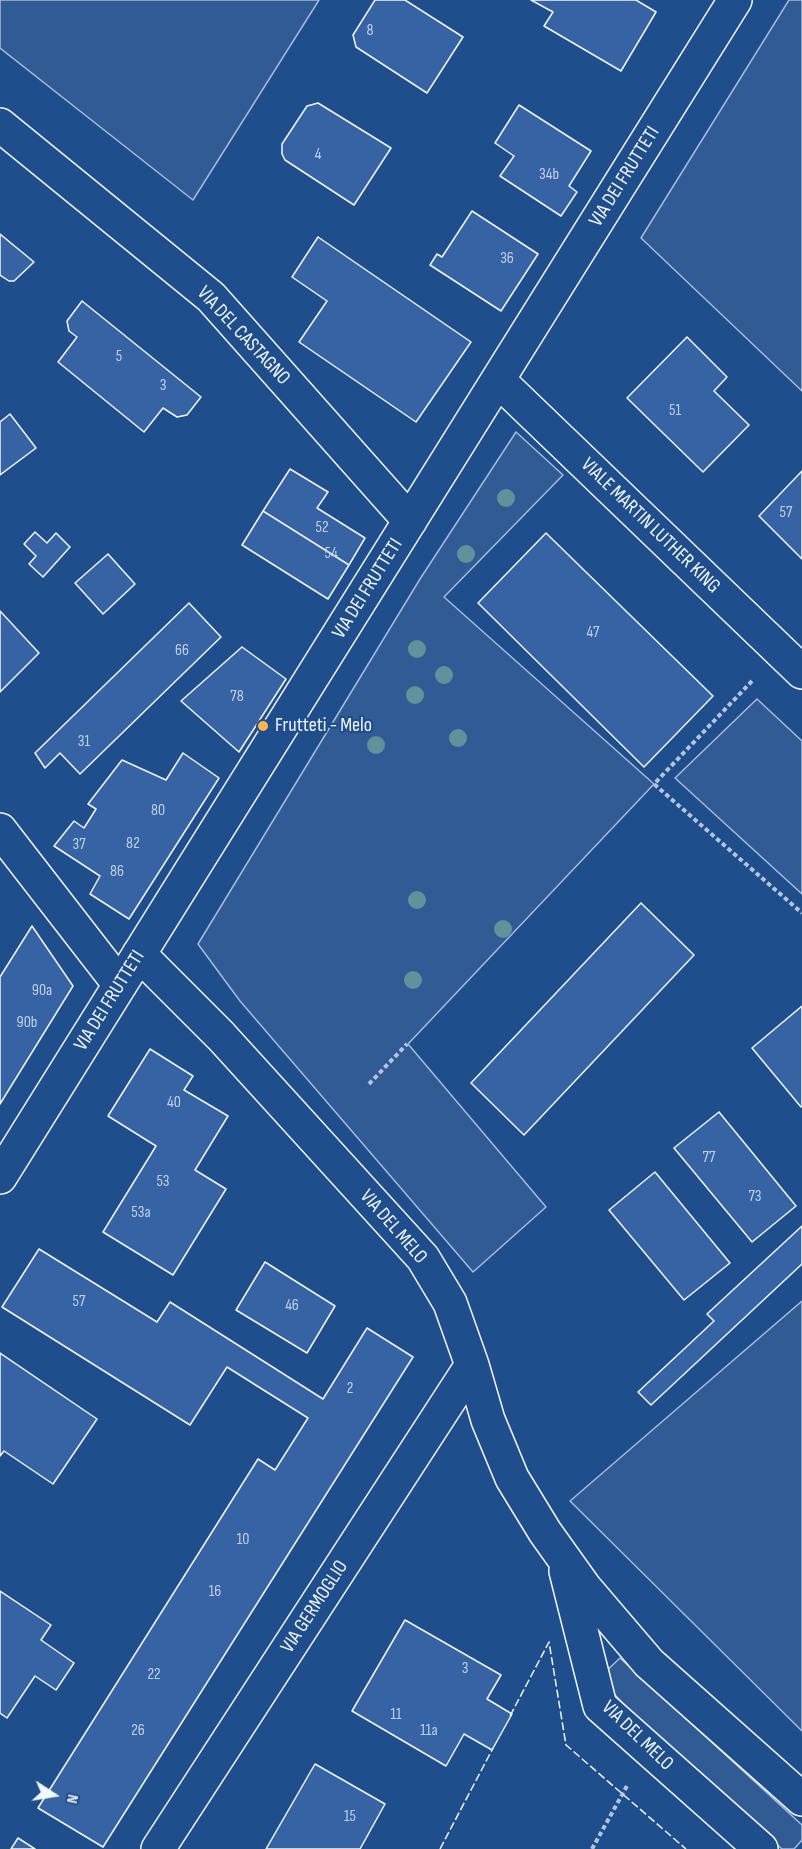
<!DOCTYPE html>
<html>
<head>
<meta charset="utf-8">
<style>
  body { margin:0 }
  #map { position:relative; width:802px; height:1849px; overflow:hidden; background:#1f4e8c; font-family:"Sofia Sans Condensed",sans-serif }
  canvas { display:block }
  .north { position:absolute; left:24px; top:1765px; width:60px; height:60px; -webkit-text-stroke:4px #1f4e8c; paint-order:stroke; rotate:102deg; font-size:16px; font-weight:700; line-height:24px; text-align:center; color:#f2f6ff }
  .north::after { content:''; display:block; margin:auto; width:21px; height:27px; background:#f2f6ff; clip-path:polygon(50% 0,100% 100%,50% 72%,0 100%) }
</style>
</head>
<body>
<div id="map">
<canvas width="802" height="1849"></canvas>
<div class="north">N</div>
</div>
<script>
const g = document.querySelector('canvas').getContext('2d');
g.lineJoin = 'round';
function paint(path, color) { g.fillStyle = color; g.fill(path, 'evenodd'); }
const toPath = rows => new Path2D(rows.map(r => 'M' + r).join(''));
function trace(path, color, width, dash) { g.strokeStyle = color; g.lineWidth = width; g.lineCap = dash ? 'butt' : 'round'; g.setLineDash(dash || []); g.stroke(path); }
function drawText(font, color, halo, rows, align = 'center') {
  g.font = font + ' "Sofia Sans Condensed",sans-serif'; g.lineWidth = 4.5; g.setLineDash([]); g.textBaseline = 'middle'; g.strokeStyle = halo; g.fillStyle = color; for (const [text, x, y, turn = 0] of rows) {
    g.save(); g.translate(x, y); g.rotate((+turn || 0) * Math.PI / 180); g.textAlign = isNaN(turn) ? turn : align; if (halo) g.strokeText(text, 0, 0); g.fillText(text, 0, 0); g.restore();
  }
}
const built = toPath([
  [0,0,319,0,193,200,0,48,0,0],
  [789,0,802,0,802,391,641,238,789,0],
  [516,432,563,475,444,597,654,784,408,1044,546,1207,473,1272,240,1001,198,944,420,579,516,432],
  [757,699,802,741,802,894,675,778,757,699],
  [802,1301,802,1731,570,1501,802,1301],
  [620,1658,802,1825,802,1840,794,1849,782,1849,632,1713,599,1678,620,1658]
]);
paint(built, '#305b95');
trace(built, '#a8bbd7', 1.5);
const building = toPath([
  [375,0,405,0,463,37,427,93,356,47,353,35,375,0],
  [531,0,636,0,656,12,621,71,544,26,553,12,531,0],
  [318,103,391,148,354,205,285,160,282,154,282,144,307,106,318,103],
  [519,105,591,151,569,186,577,192,561,216,500,176,514,156,495,143,519,105],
  [472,211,538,254,501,311,430,265,437,254,442,257,472,211],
  [0,234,34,262,14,281,9,281,0,275,0,234],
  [318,237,471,342,416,422,299,342,327,301,292,277,318,237],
  [82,301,201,397,187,415,177,417,163,408,144,432,58,362,77,337,69,331,67,321,82,301],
  [687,337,727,377,714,391,749,425,703,472,627,398,687,337],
  [10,414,36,448,0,475,0,422,10,414],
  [290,469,328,492,317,508,365,538,349,565,263,511,290,469],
  [802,471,802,559,759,516,802,471],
  [263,511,349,565,328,599,242,545,263,511],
  [35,532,47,543,56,533,70,547,43,577,29,564,36,556,24,544,35,532],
  [546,533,713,696,644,767,478,603,546,533],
  [108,554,135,584,103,614,75,583,108,554],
  [189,603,221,637,80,774,60,753,45,768,35,753,189,603],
  [0,611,39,653,0,692,0,611],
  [242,647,286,679,239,752,181,701,242,647],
  [183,753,219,778,129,919,90,894,100,876,54,846,74,821,84,828,96,809,88,804,122,760,166,780,183,753],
  [641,903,694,955,524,1135,471,1083,641,903],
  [32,926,73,986,0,1104,0,977,32,926],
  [802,1006,802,1106,801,1107,752,1048,802,1006],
  [150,1049,193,1076,184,1090,228,1116,195,1170,226,1189,173,1275,103,1232,156,1146,108,1116,150,1049],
  [719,1112,796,1206,752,1242,674,1148,719,1112],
  [655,1172,730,1263,684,1300,609,1210,655,1172],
  [802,1226,802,1264,651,1405,638,1392,714,1321,707,1314,802,1226],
  [39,1249,157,1322,170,1302,323,1399,367,1328,413,1357,103,1847,38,1808,258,1459,275,1470,308,1418,227,1367,190,1425,2,1307,39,1249],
  [265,1262,335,1306,307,1353,236,1310,265,1262],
  [0,1353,97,1419,53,1484,4,1451,0,1456,0,1353],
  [0,1591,51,1625,41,1640,74,1663,56,1690,35,1676,7,1718,0,1713,0,1591],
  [405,1620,501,1675,487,1699,512,1714,492,1750,464,1734,446,1766,352,1711,405,1620],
  [315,1764,385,1804,360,1849,266,1849,315,1764],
  [18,1838,35,1849,11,1849,18,1838]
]);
paint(building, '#3563a3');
trace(building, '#f2f6ff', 1.5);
const minor = toPath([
  [0,125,211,297,410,521],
  [498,380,802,672],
  [0,830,120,985],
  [139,954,221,1036,423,1258,450,1303,472,1365,488,1420,512,1478,545,1532,585,1588,649,1663,802,1799],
  [0,1177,735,0],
  [566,1571,600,1706,761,1849],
  [158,1849,472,1365]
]);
trace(minor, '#f2f6ff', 36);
trace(toPath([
  [752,681,654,784,802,913],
  [369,1084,407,1044],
  [592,1849,628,1784]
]), '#b3c4dc', 4, [4.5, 3]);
trace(minor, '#1f4e8c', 33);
trace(toPath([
  [510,1716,549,1642,566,1745,686,1849],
  [440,1849,493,1748]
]), '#f2f6ff', 1.5, [8, 3]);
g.fillStyle = '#61919a';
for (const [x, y] of [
  [506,498],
  [466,554],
  [417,649],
  [444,675],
  [415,695],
  [458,738],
  [376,745],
  [417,900],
  [503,929],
  [413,980]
]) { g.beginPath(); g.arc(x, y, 9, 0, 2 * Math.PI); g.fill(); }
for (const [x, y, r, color] of [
  [263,726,6,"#ffb74d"]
]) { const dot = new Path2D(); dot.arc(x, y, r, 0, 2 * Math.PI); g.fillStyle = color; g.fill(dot); trace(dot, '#1f4e8c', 2); }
drawText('16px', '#c3d1e8', null, [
  ["8",370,31],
  ["4",318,155],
  ["34b",549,175],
  ["36",507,259],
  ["5",119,357],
  ["3",163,386],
  ["51",675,411],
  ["57",786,513],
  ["52",322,528],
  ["54",331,554],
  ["47",593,633],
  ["66",182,651],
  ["78",237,697],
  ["31",84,742],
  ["80",158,811],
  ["82",133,844],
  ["37",79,845],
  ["86",117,872],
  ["90a",42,991],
  ["90b",27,1023],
  ["40",174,1103],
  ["77",709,1158],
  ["53",163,1182],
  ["73",755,1197],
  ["53a",141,1213],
  ["57",79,1302],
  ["46",292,1306],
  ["2",350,1389],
  ["10",243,1540],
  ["16",215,1592],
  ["3",465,1669],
  ["22",154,1675],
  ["11",396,1715],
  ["26",138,1731],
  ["11a",429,1731],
  ["15",350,1817]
]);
drawText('20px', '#f2f6ff', '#1f4e8c', [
  ["VIA DEI FRUTTETI",625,177,-58],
  ["VIA DEL CASTAGNO",243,336,47],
  ["VIALE MARTIN LUTHER KING",650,526,44],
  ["VIA DEI FRUTTETI",368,589,-58],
  ["VIA DEI FRUTTETI",110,1001,-58],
  ["VIA DEL MELO",393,1227,49],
  ["VIA GERMOGLIO",315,1607,-57],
  ["VIA DEL MELO",637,1736,44]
]);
drawText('20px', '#f2f6ff', '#1f4e8c', [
  ["Frutteti - Melo",275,726]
], 'left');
</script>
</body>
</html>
